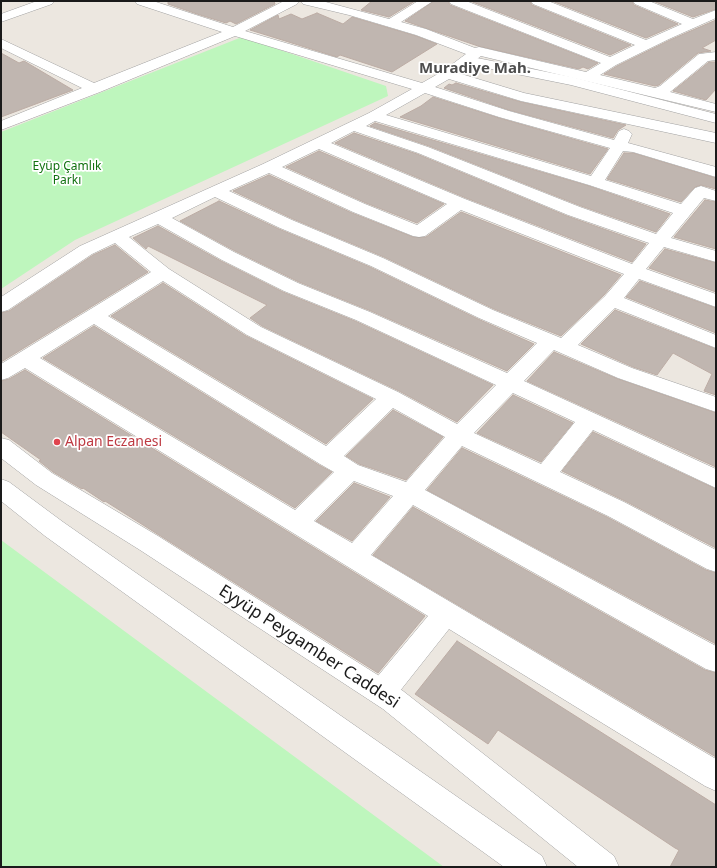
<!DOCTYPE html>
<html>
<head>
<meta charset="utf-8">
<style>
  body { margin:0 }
  #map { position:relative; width:717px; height:868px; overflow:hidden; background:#ece7e0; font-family:"Noto Sans",sans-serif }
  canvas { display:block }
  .frame { position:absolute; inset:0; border:2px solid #1a1a1a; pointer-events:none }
</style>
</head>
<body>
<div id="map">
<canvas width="717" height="868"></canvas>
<div class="frame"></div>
</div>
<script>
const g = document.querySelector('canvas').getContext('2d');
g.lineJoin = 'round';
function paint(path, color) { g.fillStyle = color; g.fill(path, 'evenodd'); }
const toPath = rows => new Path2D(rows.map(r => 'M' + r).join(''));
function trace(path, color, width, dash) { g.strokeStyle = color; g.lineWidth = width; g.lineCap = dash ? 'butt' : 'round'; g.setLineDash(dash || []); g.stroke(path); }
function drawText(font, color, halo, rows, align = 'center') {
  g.font = font + ' "Noto Sans",sans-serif'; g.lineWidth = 3.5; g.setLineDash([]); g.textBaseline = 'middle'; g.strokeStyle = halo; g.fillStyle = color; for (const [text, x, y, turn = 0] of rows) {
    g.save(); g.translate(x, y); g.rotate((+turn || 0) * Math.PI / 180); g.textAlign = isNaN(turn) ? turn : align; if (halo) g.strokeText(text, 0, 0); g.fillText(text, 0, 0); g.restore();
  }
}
paint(toPath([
  [242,37,386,86,388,96,75,240,1,289,1,132],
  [1,540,444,867,1,867]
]), '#bef6bd');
const building = toPath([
  [168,1,274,1,275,4,236,24,230,21,226,23,197,14,168,4,168,1],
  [372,1,415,1,389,17,361,10,372,1],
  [434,1,448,1,450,5,598,63,588,69,583,67,579,69,478,46,405,21,434,1],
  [470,1,530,1,532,5,631,45,610,55,470,1],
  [552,1,632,1,634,5,678,24,646,38,552,1],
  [653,1,716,1,716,9,693,17,653,1],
  [317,13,343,24,352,17,416,36,437,44,392,72,340,55,337,57,250,30,278,15,279,19,291,14,302,19,317,13],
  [716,20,716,40,702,48,711,51,698,53,659,85,655,86,604,74,617,66,670,40,716,20],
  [1,53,19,63,24,61,73,90,1,117,1,53],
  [709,62,716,62,716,89,706,100,673,91,709,62],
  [456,83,521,102,626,125,618,130,613,138,509,110,444,88,449,84,452,85,456,83],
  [433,97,499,118,608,149,590,174,400,117,421,106,433,97],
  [375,123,589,186,670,214,656,232,581,206,429,146,370,126,375,123],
  [354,133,417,154,567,216,646,244,632,262,466,198,335,143,354,133],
  [319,151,444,204,417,223,366,203,286,167,319,151],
  [624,153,633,153,716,178,716,189,701,185,695,187,681,202,607,179,624,153],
  [269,175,352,213,413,237,426,237,461,212,621,275,604,295,561,336,494,309,384,257,293,219,233,191,269,175],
  [705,200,716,202,716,249,674,237,705,200],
  [219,201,279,229,370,267,478,319,534,344,507,371,371,311,299,282,235,251,180,221,219,201],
  [158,226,221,261,283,292,355,321,493,385,457,422,399,391,262,326,250,318,267,305,148,246,146,249,133,238,158,226],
  [115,245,148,272,1,362,1,313,9,311,93,255,115,245],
  [665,249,716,263,716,292,649,268,665,249],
  [640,281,716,308,716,333,626,297,640,281],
  [163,283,246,336,373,399,326,444,111,316,163,283],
  [615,310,716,349,716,395,704,391,712,374,673,353,657,375,633,367,581,344,615,310],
  [94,326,319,465,332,472,295,508,43,358,94,326],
  [554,352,618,379,716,413,716,467,527,381,554,352],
  [25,370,425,616,378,673,105,501,104,502,83,488,82,489,53,472,39,461,41,460,1,432,1,381,9,379,25,370],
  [513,395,573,423,541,462,477,433,513,395],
  [393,410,443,437,406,480,359,464,346,456,393,410],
  [593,432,716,489,716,548,625,501,562,471,593,432],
  [462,448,607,517,706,570,716,573,716,644,427,490,462,448],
  [354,483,390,497,352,541,316,521,354,483],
  [413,507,705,670,716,673,716,757,373,555,413,507],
  [457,641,716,805,716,867,670,867,679,850,675,848,498,730,488,744,415,694,457,641]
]);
paint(building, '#c0b6b0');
trace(building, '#bcaca4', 1);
const minor = toPath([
  [37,1,54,1,52,4,1,22,1,14,37,1],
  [135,1,153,1,233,27,284,1,299,1,297,4,245,31,422,83,443,71,466,54,416,35,349,15,303,4,301,1,322,1,389,19,418,1,433,1,401,22,426,29,475,48,479,47,586,72,601,63,451,4,449,1,466,1,610,57,635,45,533,4,531,1,548,1,646,40,682,24,635,4,633,1,649,1,693,19,716,10,716,18,669,39,616,65,600,75,655,88,660,86,699,54,716,52,716,60,708,61,670,92,716,104,716,112,481,56,458,73,524,93,716,133,716,143,521,101,449,79,435,87,509,111,614,140,619,131,624,129,629,131,632,134,628,143,716,167,716,177,633,152,623,151,605,180,681,204,695,188,701,186,716,191,716,201,704,198,671,238,716,251,716,262,664,247,646,269,716,294,716,307,639,279,624,298,716,335,716,348,615,308,578,345,632,368,716,397,716,412,618,378,554,350,524,381,716,469,716,488,593,430,560,472,624,502,716,550,716,572,707,569,608,516,462,446,425,490,716,646,716,672,706,669,413,505,371,555,716,759,716,791,705,786,449,629,392,701,382,705,372,701,368,692,372,683,428,616,25,368,8,378,1,380,1,364,151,272,115,243,92,254,8,310,1,312,1,297,80,246,263,164,369,113,412,89,235,36,100,92,1,130,1,121,82,88,1,48,1,39,94,83,222,32,137,4,135,1],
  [425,93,499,117,610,148,591,176,386,115,425,93],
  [375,121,589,185,673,213,656,234,580,207,428,147,366,126,375,121],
  [354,131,418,153,568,215,649,243,632,264,465,199,331,143,354,131],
  [319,149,447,204,417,225,365,204,282,167,319,149],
  [269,173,353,212,413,236,419,237,425,236,461,210,624,274,605,296,561,338,493,310,383,258,292,220,229,191,269,173],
  [215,197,280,228,371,266,479,318,537,343,507,373,370,312,298,283,234,252,172,218,215,197],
  [158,224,222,260,284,291,356,320,496,385,457,424,398,392,261,327,169,269,129,237,158,224],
  [163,281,247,335,376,399,326,446,108,316,163,281],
  [94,324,320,464,334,472,295,510,40,358,94,324],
  [513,393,575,422,541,464,474,433,513,393],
  [393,408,445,437,406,482,358,465,344,456,393,408],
  [354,481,393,496,352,543,314,521,354,481]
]);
const tertiary = toPath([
  [467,56,572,77,716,114,716,123,571,85,462,63,460,60,462,57,467,56],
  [1,438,9,440,52,473,158,536,403,691,614,856,619,867,578,867,383,709,140,550,36,485,1,458,1,438],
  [1,479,9,482,63,522,542,856,547,867,504,867,45,536,1,501,1,479]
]);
trace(minor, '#a1a1a1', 1);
trace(tertiary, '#a1a1a1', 1);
paint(minor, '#fff');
paint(tertiary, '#fff');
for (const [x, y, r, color] of [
  [57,442,4,"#e0444e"]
]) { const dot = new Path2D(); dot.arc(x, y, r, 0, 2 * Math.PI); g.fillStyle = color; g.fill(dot); trace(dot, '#fff', 1.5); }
drawText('12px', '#117110', '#fff', [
  ["Eyüp Çamlık",67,167],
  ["Parkı",67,181]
]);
drawText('14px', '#be3a42', '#fff', [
  ["Alpan Eczanesi",65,442]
], 'left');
drawText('bold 15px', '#4d4d4d', '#fff', [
  ["Muradiye Mah.",475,69]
]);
drawText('17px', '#1a1a1a', '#fff', [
  ["Eyyüp Peygamber Caddesi",309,647,33]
]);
</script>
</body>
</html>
